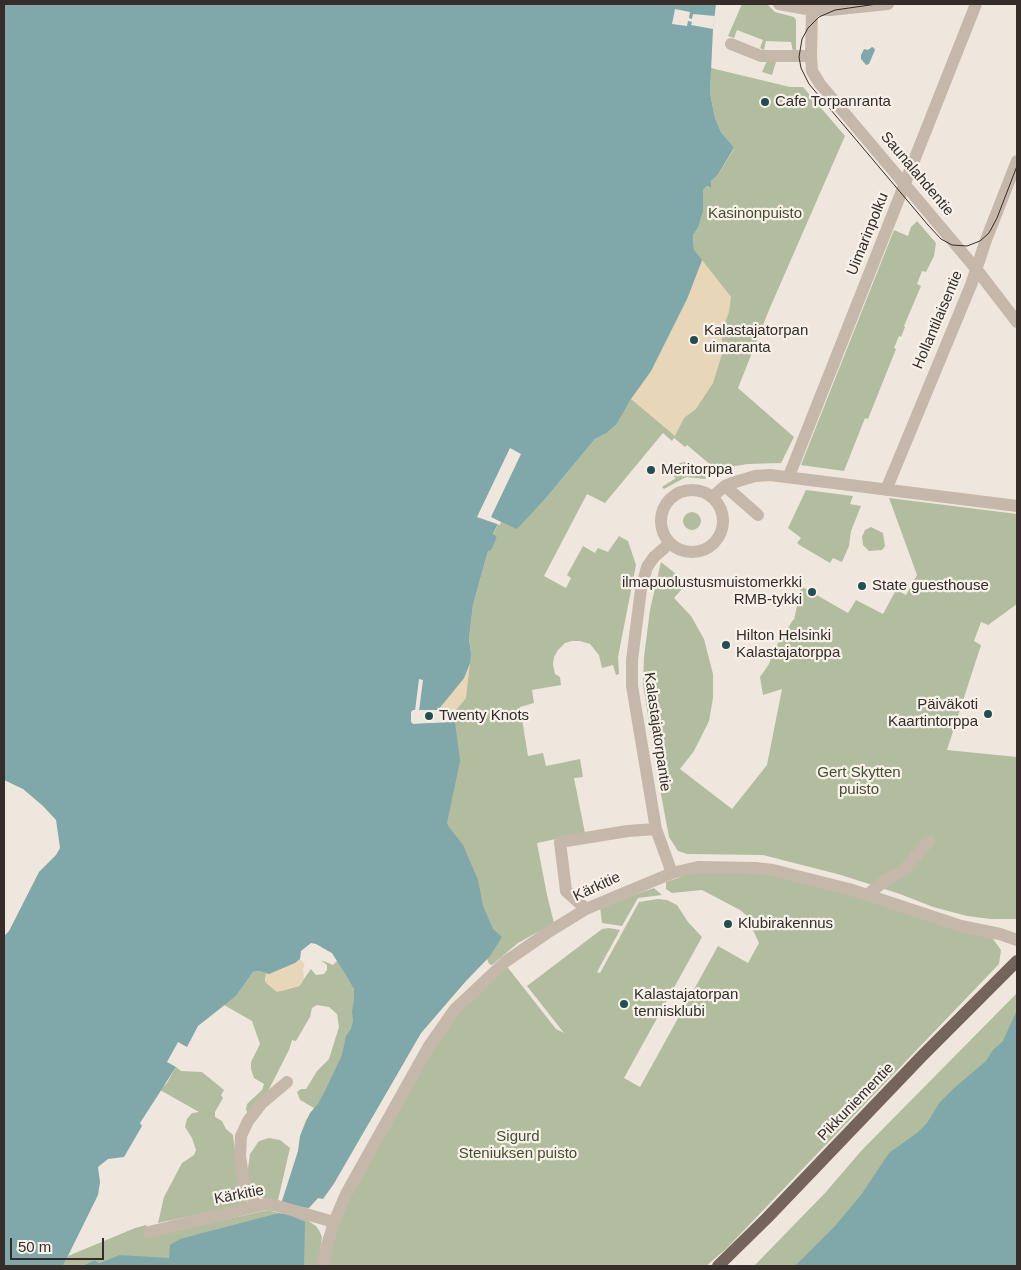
<!DOCTYPE html>
<html>
<head>
<meta charset="utf-8">
<style>
  body { margin:0 }
  #map { position:relative; width:1021px; height:1270px; overflow:hidden; background:#efe7dd; font-family:Helvetica,sans-serif }
  canvas { display:block }
  .frame { position:absolute; inset:0; border:5px solid #342d29; pointer-events:none }
  .scale { position:absolute; left:10px; top:1238px; width:94px; height:22px; box-sizing:border-box; border:2px solid #342d29; border-top:0; padding-left:6px; font-size:15px; line-height:18px; white-space:nowrap; color:#342d29; -webkit-text-stroke:4px #f7f1e9; paint-order:stroke }
</style>
</head>
<body>
<div id="map">
<canvas width="1021" height="1270"></canvas>
<div class="frame"></div>
<div class="scale">50 m</div>
</div>
<script>
const g = document.querySelector('canvas').getContext('2d');
g.lineJoin = 'round';
function paint(path, color) { g.fillStyle = color; g.fill(path, 'evenodd'); }
const toPath = rows => new Path2D(rows.map(r => 'M' + r).join(''));
function trace(path, color, width, dash) { g.strokeStyle = color; g.lineWidth = width; g.lineCap = dash ? 'butt' : 'round'; g.setLineDash(dash || []); g.stroke(path); }
function drawText(font, color, halo, rows, align = 'center') {
  g.font = font + ' Helvetica,sans-serif'; g.lineWidth = 4.5; g.setLineDash([]); g.textBaseline = 'middle'; g.strokeStyle = halo; g.fillStyle = color; for (const [text, x, y, turn = 0] of rows) {
    g.save(); g.translate(x, y); g.rotate((+turn || 0) * Math.PI / 180); g.textAlign = isNaN(turn) ? turn : align; if (halo) g.strokeText(text, 0, 0); g.fillText(text, 0, 0); g.restore();
  }
}
paint(toPath([
  [742,4,767,4,775,12,794,17,796,20,796,51,793,51,791,42,766,41,764,50,760,48,763,40,737,30,734,38,728,36],
  [767,61,776,62,772,75,762,72],
  [711,68,790,87,803,87,845,136,769,310,738,388,794,437,781,463,748,464,735,466,719,472,687,445,685,447,674,438,672,441,663,433,605,503,587,494,544,576,566,588,571,578,567,575,583,546,595,553,598,548,608,552,619,536,628,541,636,565,618,657,619,674,616,675,613,665,602,668,599,655,590,644,580,641,572,641,565,643,558,650,554,657,553,664,555,674,560,677,561,685,532,690,534,703,520,707,528,756,543,753,546,766,580,759,583,777,574,778,585,833,537,843,547,895,554,923,518,943,492,965,489,964,487,959,465,982,421,1033,333,1185,331,1178,405,793,413,722,413,724,455,722,456,709,438,710,455,687,471,653,469,639,473,605,488,551,497,537,493,535,499,521,517,528,546,498,595,439,607,433,617,424,631,399,651,371,687,299,694,250,693,235,698,228,703,212,703,190,707,186,710,188,711,181,717,176,734,149,721,132,715,118,710,93],
  [917,221,936,243,934,256,926,272,922,271,917,284,921,286,904,326,905,327,901,337,899,336,894,348,896,349,868,419,865,418,844,471,801,465,894,230,908,236,911,227],
  [686,462,693,465,698,469,706,477,705,479,686,477,664,489,662,487,676,478,670,473,675,467,680,463],
  [806,490,853,496,850,504,861,506,851,531,849,546,842,562,833,558,830,563,801,546,797,543,801,538,788,528],
  [889,498,1017,514,1017,604,988,625,981,622,974,641,981,645,947,750,1017,757,1017,919,991,919,967,916,933,907,900,894,841,875,763,855,687,854,678,851,669,837,657,773,643,684,644,657,650,610,661,562,687,583,674,598,691,616,704,639,713,674,713,698,709,721,694,751,680,769,732,809,767,765,782,689,763,695,760,677,769,664,773,651,793,620,794,620,801,586,848,613,856,600,883,614,896,590,906,595,917,575],
  '683 521a9 9 0 1 1 18 0a9 9 0 1 1-18 0Z',
  [871,527,883,533,885,546,882,550,869,551,863,545,862,537,865,530],
  [748,870,847,891,978,931,993,939,1001,950,999,964,726,1249,706,1266,328,1266,337,1221,438,1041,456,1015,505,964,556,1029,564,1033,527,986,602,929,609,928,620,930,597,972,600,973,639,902,658,899,667,900,677,905,688,922,702,937,624,1078,640,1087,718,946,748,963,759,943,746,915,740,910,702,890,672,893,666,889,666,882,692,873],
  [654,888,662,895,638,898,622,926,602,923,600,907],
  [344,942,363,1034,300,1136,306,1120,314,1108,300,1100,297,1092,301,1089,306,1089,317,1071,329,1059,339,1027,337,1014,329,1007,317,1005,312,1008,310,1017,296,1041,292,1040,289,1050,264,1099,248,1115,246,1109,247,1104,262,1090,264,1084,254,1078,251,1069,251,1062,260,1044,252,1021,224,1005,236,996,253,972,259,971,266,973,265,981,281,991,299,986,311,969,316,975,324,974,327,970,327,965,321,960,333,965,337,961,332,953,321,947],
  [1017,993,1017,1036,853,1266,754,1266,825,1193,862,1150],
  [176,1067,181,1071,202,1072,224,1090,221,1095,223,1098,215,1112,215,1117,222,1121,226,1129,233,1135,239,1181,248,1204,158,1223,164,1197,182,1163,194,1155,196,1150,192,1138,185,1127,187,1119,192,1113,199,1112,160,1090,167,1083],
  [269,1138,280,1140,290,1148,278,1200,267,1200,256,1195,247,1175,250,1154,259,1141],
  [268,1210,279,1213,260,1219,206,1265,119,1255,99,1263,95,1260,81,1266,63,1266,68,1256,135,1228,146,1225,152,1236],
  [294,1215,307,1220,316,1226,320,1232,322,1237,318,1266,294,1266]
]), '#b2bd9f');
paint(toPath([
  [702,260,731,297,729,312,722,330,722,354,713,383,696,409,684,418,675,436,631,399,651,371,687,299],
  [470,663,466,698,457,709,438,710,464,678],
  [300,959,305,965,303,968,304,978,302,983,299,986,277,992,266,983,266,973,295,963]
]), '#e7d7b8');
paint(toPath([
  [4,4,716,4,713,29,710,93,715,118,721,132,734,148,717,176,711,181,711,188,707,186,703,190,703,212,698,228,693,235,694,250,702,260,687,299,651,371,631,399,617,424,607,433,595,439,546,498,517,529,499,521,493,534,497,537,491,550,488,551,473,605,469,639,471,653,470,663,464,678,438,710,413,710,411,712,411,722,413,724,455,722,460,761,447,823,449,827,463,845,478,880,483,906,493,929,502,937,490,956,465,982,421,1033,333,1185,323,1199,318,1198,309,1208,297,1207,294,1217,305,1222,304,1266,81,1266,95,1260,99,1263,119,1255,169,1258,170,1245,180,1239,279,1213,284,1214,282,1201,298,1151,300,1136,310,1113,318,1104,326,1089,342,1055,346,1036,351,1029,353,1021,352,1011,354,1000,354,989,346,975,332,953,316,944,311,943,301,951,300,959,295,963,269,974,259,971,253,972,236,996,198,1026,187,1047,178,1042,167,1062,176,1067,140,1123,142,1126,124,1157,108,1159,98,1167,100,1182,98,1195,63,1266,4,1266,4,936,9,931,39,872,56,855,60,848,56,820,43,806,23,789,4,780],
  [872,47,874,48,875,50,869,64,866,65,861,59,861,55,864,49,868,50],
  [1017,1010,1017,1266,795,1266,835,1226,861,1195,889,1153,917,1133,927,1123,940,1102,953,1089,986,1061,993,1050,1003,1041]
]), '#80a7a9');
paint(toPath([
  [675,9,690,12,689,18,692,19,693,14,715,16,713,29,691,25,692,22,688,21,687,26,672,24],
  [510,448,521,454,491,517,501,522,500,525,477,517],
  [419,679,423,680,419,711,415,711]
]), '#efe7dd');
trace(toPath([
  [779,4,812,10,830,10,888,4],
  [812,10,811,56,812,71,820,84,977,270,1017,322],
  [731,44,761,56,811,56],
  [789,476,976,4],
  [725,486,758,515],
  [886,490,971,285,986,240,1017,161],
  '661 521a31 31 0 1 1 62 0a31 31 0 1 1-62 0Z',
  [712,497,725,486,732,483,755,476,770,475,1017,506],
  [670,543,654,557,647,567,641,589,632,660,632,686,656,829,672,873],
  [867,895,887,879,903,871,929,841],
  [586,909,566,891,560,842,628,831,656,829],
  [257,1206,244,1183,240,1156,241,1136,248,1121,261,1104,287,1082],
  [149,1232,266,1204,274,1205,334,1222],
  [323,1266,326,1249,334,1222,346,1194,429,1046,455,1009,505,962,547,933,586,909,672,873,698,867,755,868,773,870,849,889,961,926,1000,934,1017,940]
]), '#c6b7ab', 12);
trace(toPath([
  [718,1266,767,1218,922,1056,1017,961]
]), '#75645c', 12);
trace(toPath([
  [877,4,835,10,819,17,808,28,802,39,799,57,801,68,809,84,928,225,941,239,952,245,967,246,980,241,989,233,997,218,1017,166]
]), '#342d29', 1);
for (const [x, y, r, color] of [
  [765,102,5,"#234e51"],
  [694,340,5,"#234e51"],
  [651,470,5,"#234e51"],
  [862,586,5,"#234e51"],
  [812,592,5,"#234e51"],
  [726,645,5,"#234e51"],
  [988,714,5,"#234e51"],
  [429,716,5,"#234e51"],
  [728,924,5,"#234e51"],
  [624,1004,5,"#234e51"]
]) { const dot = new Path2D(); dot.arc(x, y, r, 0, 2 * Math.PI); g.fillStyle = color; g.fill(dot); trace(dot, '#f7f1e9', 2); }
drawText('15px', '#342d29', '#f7f1e9', [
  ["Cafe Torpanranta",775,102],
  ["Kalastajatorpan",704,331],
  ["uimaranta",704,348],
  ["Meritorppa",661,470],
  ["ilmapuolustusmuistomerkki",802,583,"right"],
  ["RMB-tykki",802,600,"right"],
  ["State guesthouse",872,586],
  ["Hilton Helsinki",736,636],
  ["Kalastajatorppa",736,653],
  ["Päiväkoti",978,705,"right"],
  ["Kaartintorppa",978,722,"right"],
  ["Twenty Knots",439,716],
  ["Klubirakennus",738,924],
  ["Kalastajatorpan",634,995],
  ["tennisklubi",634,1012]
], 'left');
drawText('15px', '#342d29', '#f7f1e9', [
  ["Saunalahdentie",917,174,50],
  ["Uimarinpolku",868,234,-68],
  ["Hollantilaisentie",938,320,-67],
  ["Kalastajatorpantie",657,732,82],
  ["Kärkitie",597,887,-25],
  ["Pikkuniementie",856,1102,-46],
  ["Kärkitie",239,1195,-11]
]);
drawText('15px', '#445030', '#f7f1e9', [
  ["Kasinonpuisto",755,214],
  ["Gert Skytten",859,773],
  ["puisto",859,790],
  ["Sigurd",518,1137],
  ["Steniuksen puisto",518,1154]
]);
</script>
</body>
</html>
